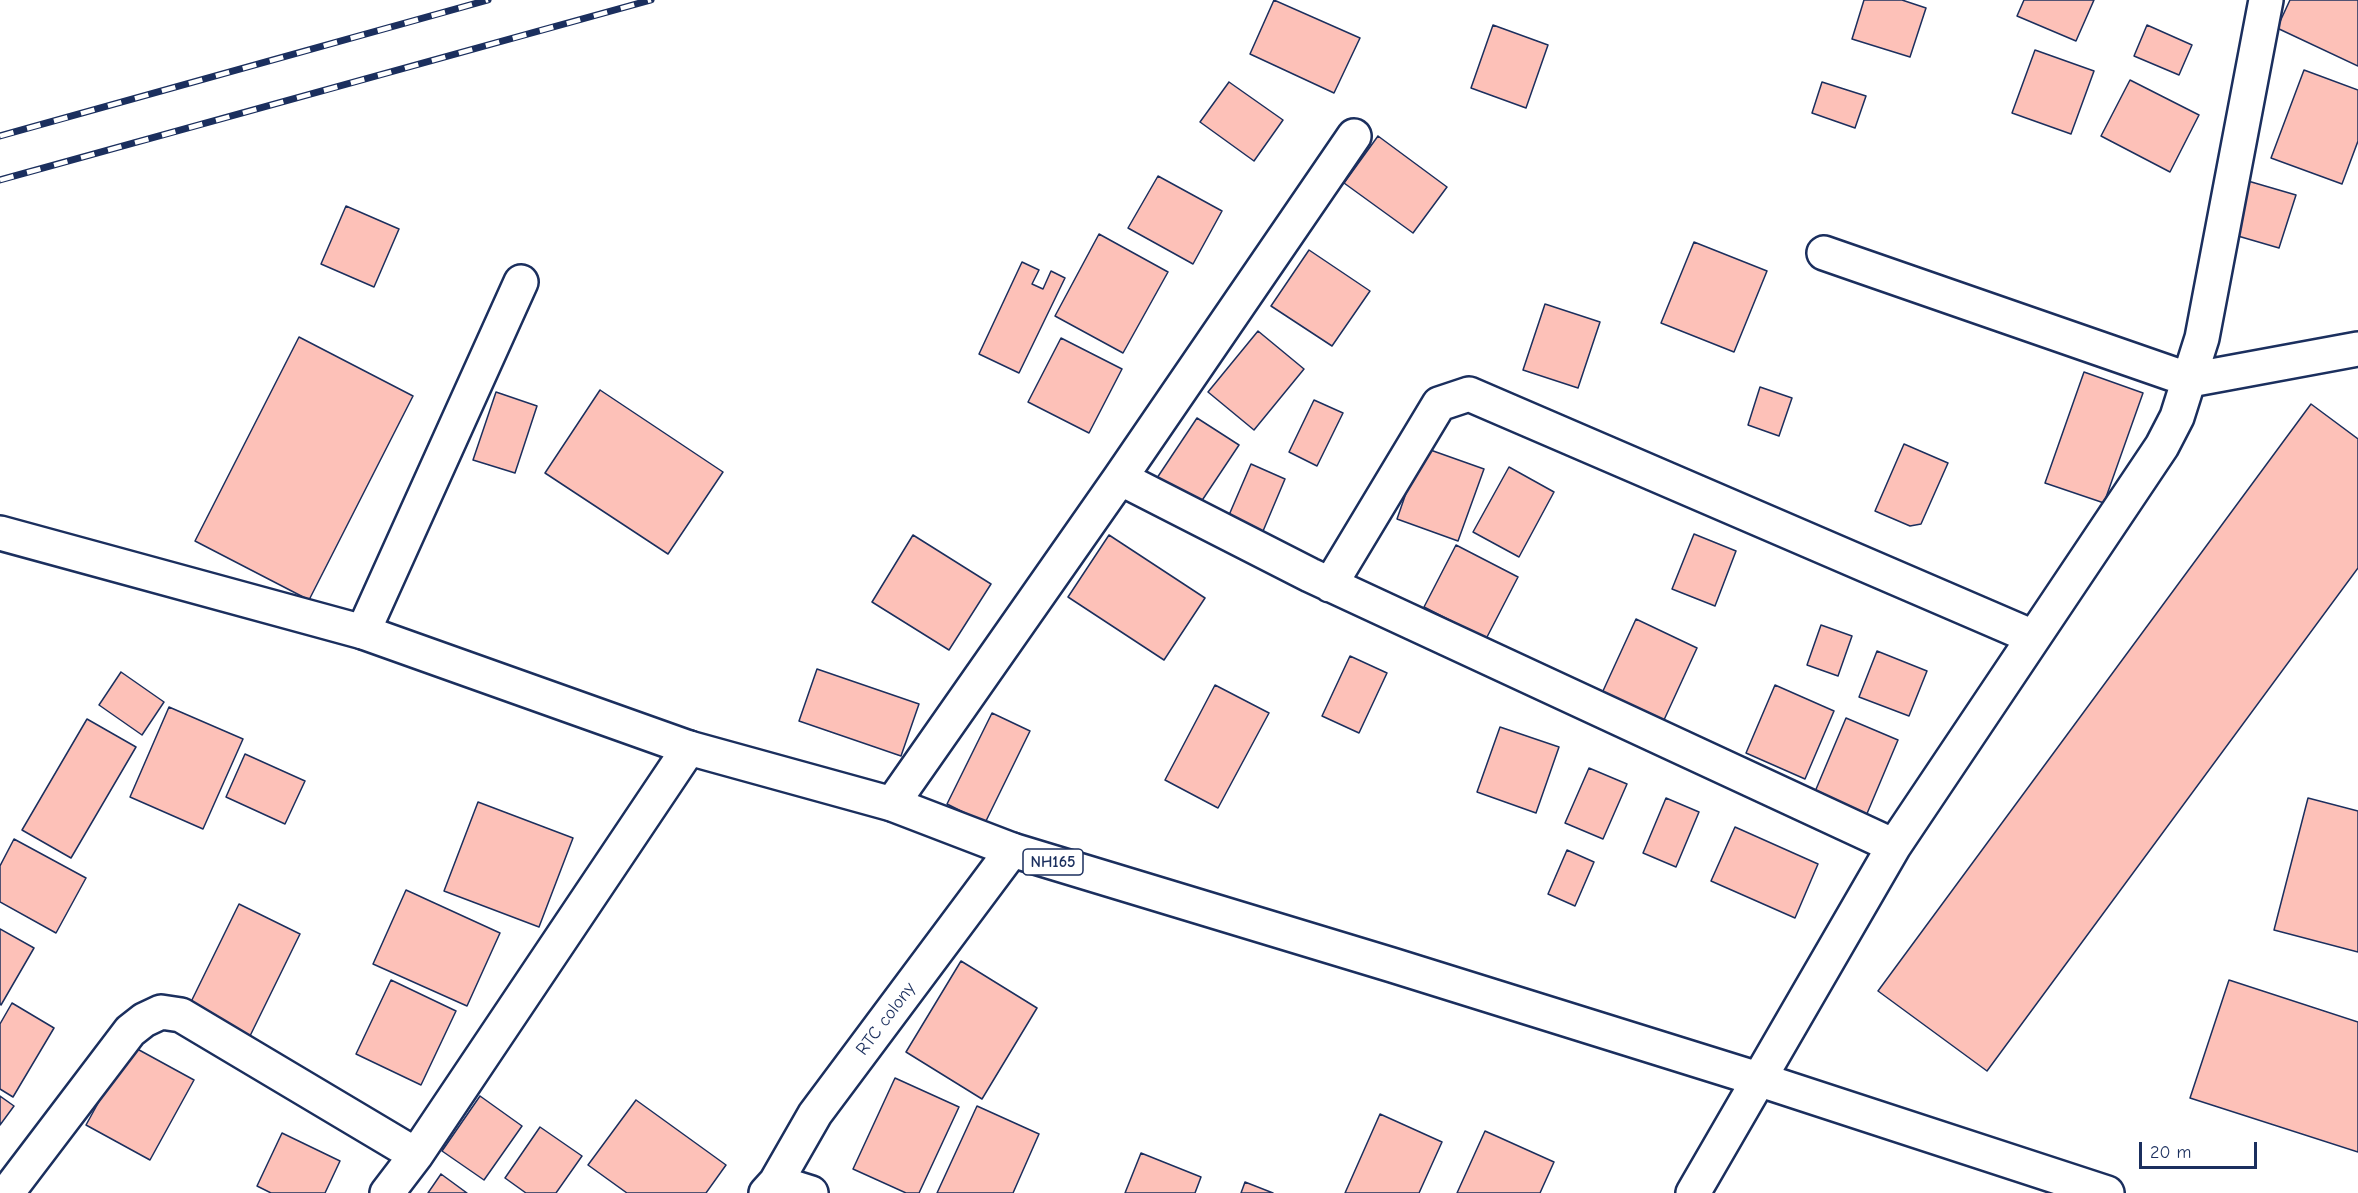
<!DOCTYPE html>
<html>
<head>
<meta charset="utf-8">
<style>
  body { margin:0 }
  #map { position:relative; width:2358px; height:1193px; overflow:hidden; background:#fff; font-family:"Comic Neue",sans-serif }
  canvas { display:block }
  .scale { position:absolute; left:2139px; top:1142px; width:118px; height:27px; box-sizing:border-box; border:3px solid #1b2f5e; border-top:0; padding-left:8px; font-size:18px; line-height:21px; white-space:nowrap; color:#1b2f5e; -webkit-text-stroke:4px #fff; paint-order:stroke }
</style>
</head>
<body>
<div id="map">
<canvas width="2358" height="1193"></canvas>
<div class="scale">20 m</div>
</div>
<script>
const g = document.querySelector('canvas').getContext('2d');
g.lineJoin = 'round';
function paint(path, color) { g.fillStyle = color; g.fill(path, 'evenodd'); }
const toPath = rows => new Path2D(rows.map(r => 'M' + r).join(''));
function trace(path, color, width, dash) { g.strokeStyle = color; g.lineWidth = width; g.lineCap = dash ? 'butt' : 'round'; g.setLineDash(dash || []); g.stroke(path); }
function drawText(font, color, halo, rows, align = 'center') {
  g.font = font + ' "Comic Neue",sans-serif'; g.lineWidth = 4.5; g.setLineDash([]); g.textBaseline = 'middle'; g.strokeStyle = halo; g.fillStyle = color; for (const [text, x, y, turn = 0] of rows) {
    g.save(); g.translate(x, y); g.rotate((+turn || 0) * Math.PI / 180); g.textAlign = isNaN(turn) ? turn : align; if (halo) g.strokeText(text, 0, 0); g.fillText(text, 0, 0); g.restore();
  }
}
const building = toPath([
  [1274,0,1360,38,1334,93,1250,54,1274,0],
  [1864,0,1902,0,1926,8,1910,57,1852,39,1864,0],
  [2024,0,2094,0,2076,41,2017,16,2024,0],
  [2290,0,2358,0,2358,66,2277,28,2290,0],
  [1493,25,1548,45,1526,108,1471,88,1493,25],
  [2147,25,2192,45,2179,75,2134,56,2147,25],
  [2035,50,2094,71,2071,134,2012,113,2035,50],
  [2304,70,2358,90,2358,141,2342,184,2271,158,2304,70],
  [2130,80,2199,115,2170,172,2101,136,2130,80],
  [1229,82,1283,120,1254,161,1200,122,1229,82],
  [1822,82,1866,96,1855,128,1812,113,1822,82],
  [1378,136,1447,187,1413,233,1344,183,1378,136],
  [1158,176,1222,211,1193,264,1128,228,1158,176],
  [2248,181,2296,195,2279,248,2231,234,2248,181],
  [346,206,399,229,374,287,321,264,346,206],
  [1099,234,1168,272,1123,353,1055,316,1099,234],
  [1694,242,1767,271,1734,352,1661,323,1694,242],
  [1309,250,1370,291,1332,346,1271,306,1309,250],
  [1022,262,1039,270,1032,284,1043,289,1051,271,1065,278,1019,373,979,354,1022,262],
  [1545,304,1600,322,1578,388,1523,370,1545,304],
  [1258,331,1304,369,1254,430,1208,392,1258,331],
  [299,337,413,396,309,600,195,541,299,337],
  [1061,338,1122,369,1089,433,1028,402,1061,338],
  [2084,372,2143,393,2104,503,2045,483,2084,372],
  [1760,387,1792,398,1779,436,1748,425,1760,387],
  [600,390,723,472,668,554,545,473,600,390],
  [496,392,537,406,515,473,473,460,496,392],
  [1314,400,1343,413,1317,466,1289,452,1314,400],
  [2311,404,2358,439,2358,568,1987,1071,1878,991,2311,404],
  [1197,418,1239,445,1195,511,1153,484,1197,418],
  [1904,444,1948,463,1921,524,1910,526,1875,511,1904,444],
  [1422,447,1484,469,1458,541,1397,519,1422,447],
  [1251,464,1285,479,1258,543,1223,529,1251,464],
  [1509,467,1554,492,1519,557,1473,532,1509,467],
  [1694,534,1736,551,1715,606,1672,589,1694,534],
  [913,535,991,584,949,650,872,602,913,535],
  [1109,535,1205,598,1164,660,1068,597,1109,535],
  [1456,545,1518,577,1486,639,1424,607,1456,545],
  [1636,619,1697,648,1658,733,1597,704,1636,619],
  [1821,625,1852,636,1838,676,1807,665,1821,625],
  [1877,651,1927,671,1909,716,1859,697,1877,651],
  [1350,656,1387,673,1359,733,1322,716,1350,656],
  [817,669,919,704,901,756,799,721,817,669],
  [121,672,164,702,142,735,99,705,121,672],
  [1215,685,1269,713,1218,808,1165,780,1215,685],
  [1775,685,1834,711,1805,779,1746,753,1775,685],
  [169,707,243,739,203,829,130,797,169,707],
  [992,713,1030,731,985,823,947,804,992,713],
  [1846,718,1898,740,1866,816,1814,794,1846,718],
  [87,719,136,747,71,858,22,830,87,719],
  [1500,727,1559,747,1536,813,1477,792,1500,727],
  [245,754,305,781,285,824,226,797,245,754],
  [1589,768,1627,784,1603,839,1565,823,1589,768],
  [1666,798,1699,812,1676,867,1643,853,1666,798],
  [2308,798,2358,811,2358,952,2274,930,2308,798],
  [478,802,573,838,539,927,444,891,478,802],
  [1735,827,1818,864,1795,918,1711,881,1735,827],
  [14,839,86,878,56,933,0,902,0,866,14,839],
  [1567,850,1594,862,1575,906,1548,894,1567,850],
  [406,890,500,933,467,1006,373,964,406,890],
  [239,904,300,934,248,1040,187,1010,239,904],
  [0,929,34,948,1,1005,0,1004,0,929],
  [961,961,1037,1008,982,1099,906,1052,961,961],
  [391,980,456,1011,421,1085,356,1054,391,980],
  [2229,980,2358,1022,2358,1152,2190,1098,2229,980],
  [12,1003,54,1028,13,1097,0,1089,0,1024,12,1003],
  [130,1045,194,1080,150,1160,86,1125,130,1045],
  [895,1078,959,1107,919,1193,906,1193,853,1169,895,1078],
  [0,1096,14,1106,0,1125,0,1096],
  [480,1096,522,1126,484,1180,442,1151,480,1096],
  [636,1100,726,1165,706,1193,627,1193,588,1165,636,1100],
  [977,1106,1039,1134,1013,1193,937,1193,977,1106],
  [1380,1114,1442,1142,1419,1193,1345,1193,1380,1114],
  [540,1127,582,1156,556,1193,526,1193,505,1178,540,1127],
  [1485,1131,1554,1162,1540,1193,1457,1193,1485,1131],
  [282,1133,340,1161,325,1193,271,1193,257,1186,282,1133],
  [1141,1153,1201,1177,1195,1193,1125,1193,1141,1153],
  [441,1174,467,1193,428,1193,441,1174],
  [1245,1182,1273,1193,1241,1193,1245,1182]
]);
paint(building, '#fdc1b8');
trace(building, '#1b2f5e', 1.5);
const minor = toPath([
  [1824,253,2190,380,2358,349],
  [1120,478,1310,575,1894,846],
  [1330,585,1439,404,1469,394,2033,637],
  [363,632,521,282],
  [892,804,1120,478,1354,136],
  [776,1182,811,1193],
  [7,1193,130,1031,144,1020,161,1012,181,1015,416,1155],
  [387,1193,416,1155,689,748],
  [766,1193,776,1182,815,1114,1012,850],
  [1693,1193,1894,846,2162,446,2177,417,2202,338,2266,0]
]);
const trunk = toPath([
  [0,533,363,632,689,748,892,804,1012,850,1392,965,1761,1080,2107,1193]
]);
trace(minor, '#1b2f5e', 38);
trace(trunk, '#1b2f5e', 38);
trace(minor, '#fff', 33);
trace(trunk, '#fff', 33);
const rail = toPath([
  [0,136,488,0],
  [0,180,651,0]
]);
trace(rail, '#1b2f5e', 7);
trace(rail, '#fff', 4.5, [14]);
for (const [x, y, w] of [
  [1053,862,60]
]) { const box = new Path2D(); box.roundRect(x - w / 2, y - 13, w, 26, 4.5); g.fillStyle = '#fff'; g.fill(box); trace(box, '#1b2f5e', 1.5); }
drawText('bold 16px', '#1b2f5e', null, [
  ["NH165",1053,862]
]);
drawText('18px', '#1b2f5e', '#fff', [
  ["RTC colony",886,1019,-53]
]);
</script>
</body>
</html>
